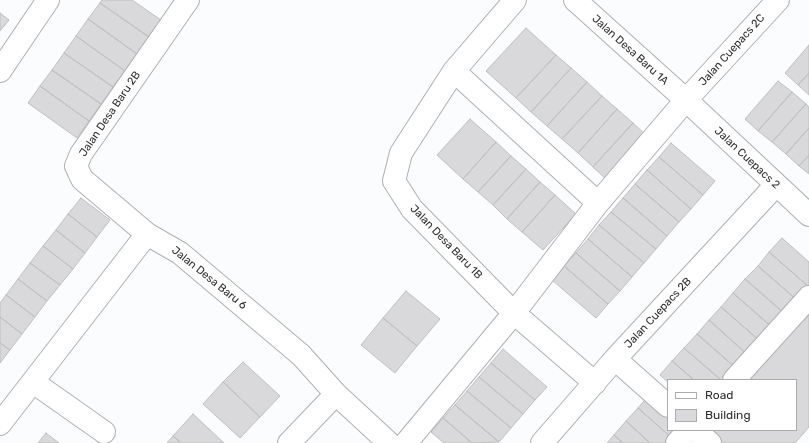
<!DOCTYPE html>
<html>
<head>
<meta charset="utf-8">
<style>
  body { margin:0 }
  #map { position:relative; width:809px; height:443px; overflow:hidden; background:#fafcfd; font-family:Rubik,sans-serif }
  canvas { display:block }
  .legend { position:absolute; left:667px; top:379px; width:130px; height:52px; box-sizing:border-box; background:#fff; border:1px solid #ababac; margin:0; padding:5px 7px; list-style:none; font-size:12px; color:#2d2e2f }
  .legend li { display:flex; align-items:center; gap:8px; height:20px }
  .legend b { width:20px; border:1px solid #ababac }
</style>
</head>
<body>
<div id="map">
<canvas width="809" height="443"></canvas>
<ul class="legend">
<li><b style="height:5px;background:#fff"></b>Road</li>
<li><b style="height:11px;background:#d9d8da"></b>Building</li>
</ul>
</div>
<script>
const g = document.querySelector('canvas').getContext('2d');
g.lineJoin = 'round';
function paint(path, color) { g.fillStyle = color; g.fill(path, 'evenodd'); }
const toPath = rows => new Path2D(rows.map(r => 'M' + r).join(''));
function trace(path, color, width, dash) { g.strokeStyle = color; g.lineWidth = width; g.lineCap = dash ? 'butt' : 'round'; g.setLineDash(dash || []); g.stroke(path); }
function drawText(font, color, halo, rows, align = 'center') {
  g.font = font + ' Rubik,sans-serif'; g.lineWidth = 3; g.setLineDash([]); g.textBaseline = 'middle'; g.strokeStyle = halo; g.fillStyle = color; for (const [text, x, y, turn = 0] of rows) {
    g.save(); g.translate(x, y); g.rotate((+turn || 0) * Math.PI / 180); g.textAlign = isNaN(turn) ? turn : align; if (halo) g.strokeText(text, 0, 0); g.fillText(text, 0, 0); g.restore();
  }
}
const building = toPath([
  [102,0,132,0,161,20,149,37,100,3,102,0],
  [100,3,149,37,137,54,88,19,100,3],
  [0,13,9,20,0,31,0,13],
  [88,19,137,54,125,71,76,36,88,19],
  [526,28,556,55,516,98,486,71,526,28],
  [76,36,125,71,113,87,64,53,76,36],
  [809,45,809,73,798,85,785,73,809,45],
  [64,53,113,87,101,104,52,70,64,53],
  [556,55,571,68,531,112,516,98,556,55],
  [571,68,587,82,547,126,531,112,571,68],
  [52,70,101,104,89,121,40,86,52,70],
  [809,73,809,95,798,85,809,73],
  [778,81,792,92,758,131,745,119,778,81],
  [587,82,602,96,562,139,547,126,587,82],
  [40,86,89,121,77,138,28,103,40,86],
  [792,92,806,104,772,142,758,131,792,92],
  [602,96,617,109,578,153,562,139,602,96],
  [806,104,809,107,809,128,786,154,772,142,806,104],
  [617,109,633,123,593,167,578,153,617,109],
  [470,119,496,142,463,179,437,155,470,119],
  [633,123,648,137,608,181,593,167,633,123],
  [809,128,809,155,799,166,786,154,809,128],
  [496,142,511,156,478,192,463,179,496,142],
  [671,143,715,181,703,195,659,157,671,143],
  [809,155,809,174,799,166,809,155],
  [511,156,526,169,493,205,478,192,511,156],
  [659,157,703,195,691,209,647,170,659,157],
  [526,169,540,182,507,219,493,205,526,169],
  [647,170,691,209,679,222,635,184,647,170],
  [540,182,555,195,522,232,507,219,540,182],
  [635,184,679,222,667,236,623,198,635,184],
  [555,195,576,214,543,250,522,232,555,195],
  [81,198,110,220,97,237,68,214,81,198],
  [623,198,667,236,656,249,611,212,623,198],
  [611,212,656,249,644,263,599,225,611,212],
  [68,214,97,237,85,253,56,230,68,214],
  [599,225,644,263,632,277,588,239,599,225],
  [56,230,85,253,73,269,43,246,56,230],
  [782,238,809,262,809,287,769,252,782,238],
  [588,239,632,277,620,291,576,253,588,239],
  [43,246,73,269,60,285,30,263,43,246],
  [769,252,809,287,798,301,758,266,769,252],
  [576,253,620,291,608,304,564,266,576,253],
  [30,263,60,285,47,301,18,279,30,263],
  [564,266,608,304,596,318,552,280,564,266],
  [758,266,798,301,785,314,745,279,758,266],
  [18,279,47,301,35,317,6,295,18,279],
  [745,279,785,314,773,328,733,293,745,279],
  [406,291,440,319,417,346,383,318,406,291],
  [733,293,773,328,761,342,721,307,733,293],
  [6,295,35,317,22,334,0,317,0,303,6,295],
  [721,307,761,342,749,356,709,320,721,307],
  [809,310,809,427,795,443,722,443,707,430,796,430,796,380,747,380,809,310],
  [0,317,22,334,10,350,0,343,0,317],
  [383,318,417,346,395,373,361,345,383,318],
  [709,320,749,356,737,369,697,334,709,320],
  [697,334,737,369,727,380,721,380,684,348,697,334],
  [0,343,10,350,0,363,0,343],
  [684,348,721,380,694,380,672,361,684,348],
  [503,349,547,387,535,400,491,363,503,349],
  [672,361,694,380,668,380,668,382,660,375,672,361],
  [243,362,280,396,260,417,223,382,243,362],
  [491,363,535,400,523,414,479,377,491,363],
  [479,377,523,414,511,428,467,391,479,377],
  [223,382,260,417,240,438,203,404,223,382],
  [467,391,511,428,499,442,455,405,467,391],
  [650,394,668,410,668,430,682,430,673,439,638,408,650,394],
  [455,405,499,442,472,443,443,418,455,405],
  [638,408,673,439,670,443,650,443,626,421,638,408],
  [193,414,224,443,181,443,173,436,193,414],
  [443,418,472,443,444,443,431,432,443,418],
  [626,421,650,443,623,443,614,435,626,421],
  [46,433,59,443,38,443,46,433],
  [614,435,623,443,607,443,614,435],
  [173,436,181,443,167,443,173,436]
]);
paint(building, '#d9d8da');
trace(building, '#bfbec0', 1);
const minor = toPath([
  [188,0,81,154,76,166,82,179,147,234,180,253,301,355,336,394,389,443],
  [515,0,454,71,401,153,394,181,412,209,514,313,595,383],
  [575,0,686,100,809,215],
  [0,71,48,0],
  [454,71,598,203],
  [615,359,668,406],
  [734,380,809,297],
  [33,382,104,432],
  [0,424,147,234],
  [695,430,710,443],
  [289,443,336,394],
  [406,443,514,313,598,203,686,100,778,0],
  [542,443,615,359,776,185],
  [677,443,689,430]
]);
trace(minor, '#aeb0b1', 24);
trace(minor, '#fff', 22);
drawText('11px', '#2d2e2f', '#fff', [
  ["Jalan Desa Baru 1A",630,50,42],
  ["Jalan Cuepacs 2C",732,50,-48],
  ["Jalan Desa Baru 2B",110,114,-56],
  ["Jalan Cuepacs 2",747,158,43],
  ["Jalan Desa Baru 1B",446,242,46],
  ["Jalan Desa Baru 6",209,278,39],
  ["Jalan Cuepacs 2B",658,313,-47]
]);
</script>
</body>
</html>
